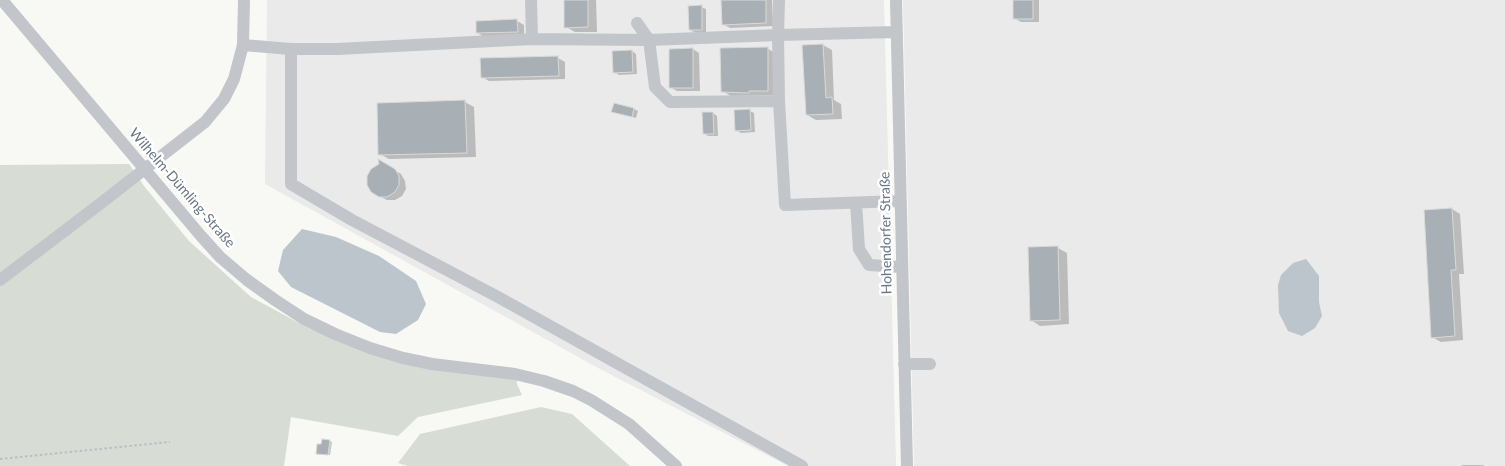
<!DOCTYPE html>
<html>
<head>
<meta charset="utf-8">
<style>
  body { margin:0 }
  canvas { display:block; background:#f8f8f5 }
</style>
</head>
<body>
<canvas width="1505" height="466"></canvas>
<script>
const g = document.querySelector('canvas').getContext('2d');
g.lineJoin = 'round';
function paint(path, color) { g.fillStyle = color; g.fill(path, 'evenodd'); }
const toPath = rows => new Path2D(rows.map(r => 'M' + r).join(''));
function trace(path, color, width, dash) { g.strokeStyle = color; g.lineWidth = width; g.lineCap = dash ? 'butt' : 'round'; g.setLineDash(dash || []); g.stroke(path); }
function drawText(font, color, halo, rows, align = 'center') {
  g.font = font + ' Lato,sans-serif'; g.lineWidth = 5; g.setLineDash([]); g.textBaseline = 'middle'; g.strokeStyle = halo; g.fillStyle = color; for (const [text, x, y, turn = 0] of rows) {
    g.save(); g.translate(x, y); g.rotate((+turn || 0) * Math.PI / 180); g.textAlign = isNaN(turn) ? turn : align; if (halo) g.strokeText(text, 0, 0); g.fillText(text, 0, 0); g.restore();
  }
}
paint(toPath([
  [267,0,884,0,896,466,788,466,600,369,265,184],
  [903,0,1505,0,1505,466,914,466]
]), '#e9eae9');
paint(toPath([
  [129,164,144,186,189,241,251,297,310,329,407,363,517,376,517,384,522,395,418,417,398,436,291,417,284,466,0,466,0,165],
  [541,407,572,414,630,466,408,466,398,463,420,434]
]), '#d7ddd5');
paint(toPath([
  [302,229,336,237,379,256,416,281,426,304,418,320,396,334,380,332,291,287,278,271,283,250],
  [1306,259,1319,276,1319,302,1322,316,1315,328,1302,336,1288,331,1279,313,1278,285,1281,275,1293,263]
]), '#bcc5cb');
paint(toPath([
  [565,0,596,0,597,32,575,32,566,27],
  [723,0,772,0,773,26,730,28,723,24],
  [1014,0,1039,0,1039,22,1021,22,1014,18],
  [701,7,706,9,706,32,694,32,690,30],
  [517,21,524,25,524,35,484,37,478,33,477,22],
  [823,45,832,50,834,100,841,104,842,119,816,120,807,115],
  [767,48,776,54,777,95,731,96,722,91],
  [693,49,699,53,700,91,677,91,670,87],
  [632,51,636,54,637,74,619,75,614,72],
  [558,58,565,62,565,79,489,81,482,77],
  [465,102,474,107,476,157,389,159,380,154,378,104],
  [634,109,638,111,636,118,617,113],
  [750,111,754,113,755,132,741,133,736,130],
  [713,113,717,116,718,136,708,136,704,133,703,114],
  [380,162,401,174,405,181,406,189,402,196,395,200,387,200,372,192],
  [1452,209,1460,214,1464,274,1459,274,1463,340,1441,342,1432,337],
  [1058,248,1067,253,1069,324,1040,326,1031,320],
  [330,441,332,442,330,455,319,454],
  [1462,465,1482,465,1485,466,1462,466]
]), '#0003');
const building = toPath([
  [564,0,588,0,588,27,564,28,564,0],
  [721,0,766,0,766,23,722,25,721,0],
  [1013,0,1033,0,1033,19,1013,19,1013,0],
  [702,5,702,30,689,30,688,6,702,5],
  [517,19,518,32,476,33,476,21,517,19],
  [823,44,826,98,832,97,833,114,806,115,802,45,823,44],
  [768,47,768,91,749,91,749,93,721,92,720,48,768,47],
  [693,48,693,88,669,88,669,49,693,48],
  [632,50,633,72,613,73,612,51,632,50],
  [558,56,559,76,481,78,480,58,558,56],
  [465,100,467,153,378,155,377,103,465,100],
  [614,103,634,108,632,117,611,112,614,103],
  [750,109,751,130,735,131,734,110,750,109],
  [702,112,713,112,714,134,703,134,702,112],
  [378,159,395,169,399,176,399,185,395,192,387,197,379,197,371,192,367,185,367,176,371,169,379,164,378,159],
  [1452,208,1456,270,1451,270,1455,336,1431,338,1424,210,1452,208],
  [1058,246,1060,320,1030,321,1028,247,1058,246],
  [322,439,330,440,328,455,316,454,317,444,321,444,322,439]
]);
paint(building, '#a8b0b6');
trace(building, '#d9dad8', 1);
trace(toPath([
  [0,459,170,442]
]), '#bcbec1', 2, [2.5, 2.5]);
trace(toPath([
  [2,0,201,236,220,257,247,280,275,300,304,319,335,334,370,348,403,358,432,364,515,374,544,381,573,391,591,400,629,424,676,466],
  [779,0,778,35,896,32],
  [896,0,907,466],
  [637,23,649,40,655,87,670,102,779,101],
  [532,39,649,40,778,35,779,101,785,205,900,201],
  [243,45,291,49,337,49,532,39,531,0],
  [291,49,291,184,352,220,498,297,802,466],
  [856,203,859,249,869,265,901,267],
  [0,280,96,207,205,122,224,99,234,79,243,45,244,0],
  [904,364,930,364]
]), '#c2c5c9', 12);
drawText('14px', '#687685', '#fff', [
  ["Wilhelm-Dümling-Straße",182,188,49],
  ["Hohendorfer Straße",886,233,-91]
]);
</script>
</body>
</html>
